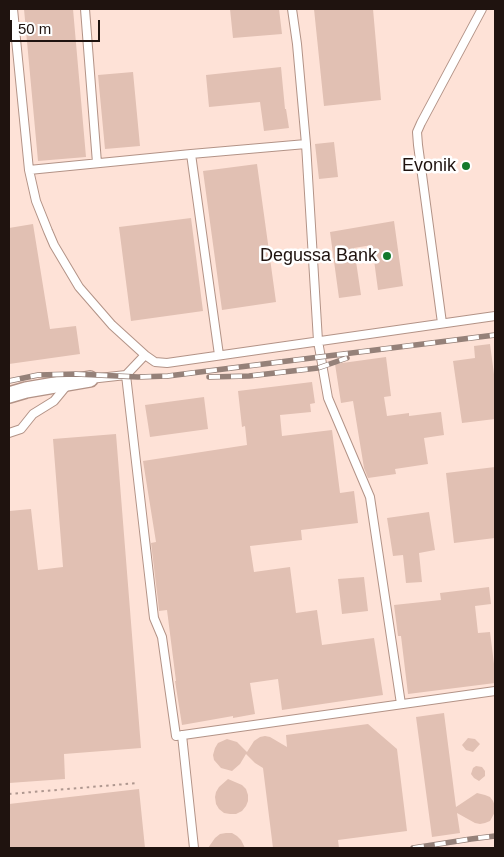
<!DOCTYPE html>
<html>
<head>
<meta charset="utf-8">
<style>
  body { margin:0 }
  #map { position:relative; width:504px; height:857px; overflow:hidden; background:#fee2d7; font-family:Arial,sans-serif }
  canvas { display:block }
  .frame { position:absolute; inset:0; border:10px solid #1f130f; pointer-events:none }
  .scale { position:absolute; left:10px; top:20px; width:90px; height:22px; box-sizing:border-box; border:2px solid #1f130f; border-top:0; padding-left:6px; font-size:15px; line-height:18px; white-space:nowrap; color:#1f130f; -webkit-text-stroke:4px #fff; paint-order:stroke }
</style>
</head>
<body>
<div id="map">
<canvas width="504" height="857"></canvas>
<div class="frame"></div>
<div class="scale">50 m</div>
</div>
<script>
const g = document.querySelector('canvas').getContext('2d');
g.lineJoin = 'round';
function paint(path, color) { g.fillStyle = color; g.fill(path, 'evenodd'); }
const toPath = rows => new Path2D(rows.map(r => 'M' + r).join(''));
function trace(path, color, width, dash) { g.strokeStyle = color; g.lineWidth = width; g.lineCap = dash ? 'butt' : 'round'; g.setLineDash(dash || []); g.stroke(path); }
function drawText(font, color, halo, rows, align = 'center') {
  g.font = font + ' Arial,sans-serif'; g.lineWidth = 5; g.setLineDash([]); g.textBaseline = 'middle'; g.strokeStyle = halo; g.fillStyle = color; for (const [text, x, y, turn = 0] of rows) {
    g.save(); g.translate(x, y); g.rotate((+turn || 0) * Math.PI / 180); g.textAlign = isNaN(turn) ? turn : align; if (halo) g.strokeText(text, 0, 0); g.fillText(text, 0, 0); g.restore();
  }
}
paint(toPath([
  [24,9,73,9,86,157,38,161],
  [230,9,279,9,282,34,233,38],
  [314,9,373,9,381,100,324,106],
  [281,67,285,109,286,109,289,128,264,131,260,102,209,107,206,75],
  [133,72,140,146,105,149,98,75],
  [334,142,338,177,319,179,315,144],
  [257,164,276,302,222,310,203,171],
  [191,218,203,311,131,321,119,227],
  [394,221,403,286,378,290,372,245,354,248,361,295,339,298,330,232],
  [33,224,50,329,76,326,80,354,9,364,9,228],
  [490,344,495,382,495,419,462,423,453,361,475,358,474,346],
  [386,357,391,396,384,397,387,416,409,413,409,416,441,412,444,435,424,438,428,464,395,469,396,474,368,478,364,468,353,401,341,403,335,364],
  [312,382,315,403,310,404,311,412,280,415,282,436,332,430,340,493,354,491,358,523,301,530,302,540,250,546,254,572,290,567,296,613,317,610,322,645,374,638,383,695,282,710,278,679,250,683,255,714,233,718,233,716,182,725,175,681,176,681,167,610,159,611,158,601,151,543,156,542,143,461,247,445,245,426,242,427,238,391],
  [204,397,208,429,150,437,145,405],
  [116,434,141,748,64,754,65,779,9,783,9,511,31,509,38,570,63,567,53,439],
  [495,467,495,538,454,543,446,473],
  [429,512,435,550,419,553,422,582,406,583,403,555,393,556,387,518],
  [364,577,368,611,342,614,338,579],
  [489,587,491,604,475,606,478,633,490,632,495,672,495,683,408,694,401,636,398,636,394,605,441,600,440,593],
  [444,713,456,807,477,793,485,795,490,797,493,801,495,806,495,812,490,821,485,823,480,824,475,823,457,813,460,833,432,837,416,717],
  [368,724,397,749,407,831,338,840,339,848,273,848,263,768,255,763,246,754,240,764,232,771,221,768,214,760,213,755,215,748,218,743,227,739,237,742,247,752,254,741,260,737,265,736,270,737,287,747,286,735],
  [468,738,475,739,480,744,473,752,466,750,462,745],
  [476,766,482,767,485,771,485,776,479,781,474,778,471,774,473,768],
  [228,779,242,785,246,789,248,795,248,801,246,806,242,811,236,814,230,814,224,813,219,809,216,804,215,797,216,792,219,787],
  [139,789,145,848,9,848,9,804],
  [226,833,232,833,237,836,241,840,245,848,208,848,215,838,220,834]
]), '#e1c0b3');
const lane = toPath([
  [13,9,29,170,36,201,48,231,54,245,79,287,112,325,145,355],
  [85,9,97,163],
  [292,9,297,44,306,144],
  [191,154,306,144,318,341,328,398,370,497,401,704],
  [29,170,191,154,219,355],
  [442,323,418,145,417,132,421,123,482,9],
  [126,375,145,355,155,362,167,363,495,316],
  [90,379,126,375,154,618,162,637,176,736,495,691],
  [9,433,21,429,33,414,54,401,68,384],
  [182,735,194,848]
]);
const street = toPath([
  [9,395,26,390,90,379]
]);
trace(lane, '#b39387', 10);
trace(street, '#b39387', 18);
trace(toPath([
  [9,794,138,783]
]), '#ae978f', 2, [2.5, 4]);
trace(lane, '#fff', 8);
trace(street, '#fff', 15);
const rail = toPath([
  [209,377,249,376,318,368,347,358],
  [9,381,38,375,76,374,138,377,168,376,495,335],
  [413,848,471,839,495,836]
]);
trace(rail, '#958179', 5.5);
trace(rail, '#fff', 4, [11]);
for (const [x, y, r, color] of [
  [466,166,5,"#13792c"],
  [387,256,5,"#13792c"]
]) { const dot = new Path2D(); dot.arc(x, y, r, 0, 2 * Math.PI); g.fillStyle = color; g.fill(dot); trace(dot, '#fff', 2); }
drawText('18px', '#1f130f', '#fff', [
  ["Evonik",456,166],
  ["Degussa Bank",377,256]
], 'right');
</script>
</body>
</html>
